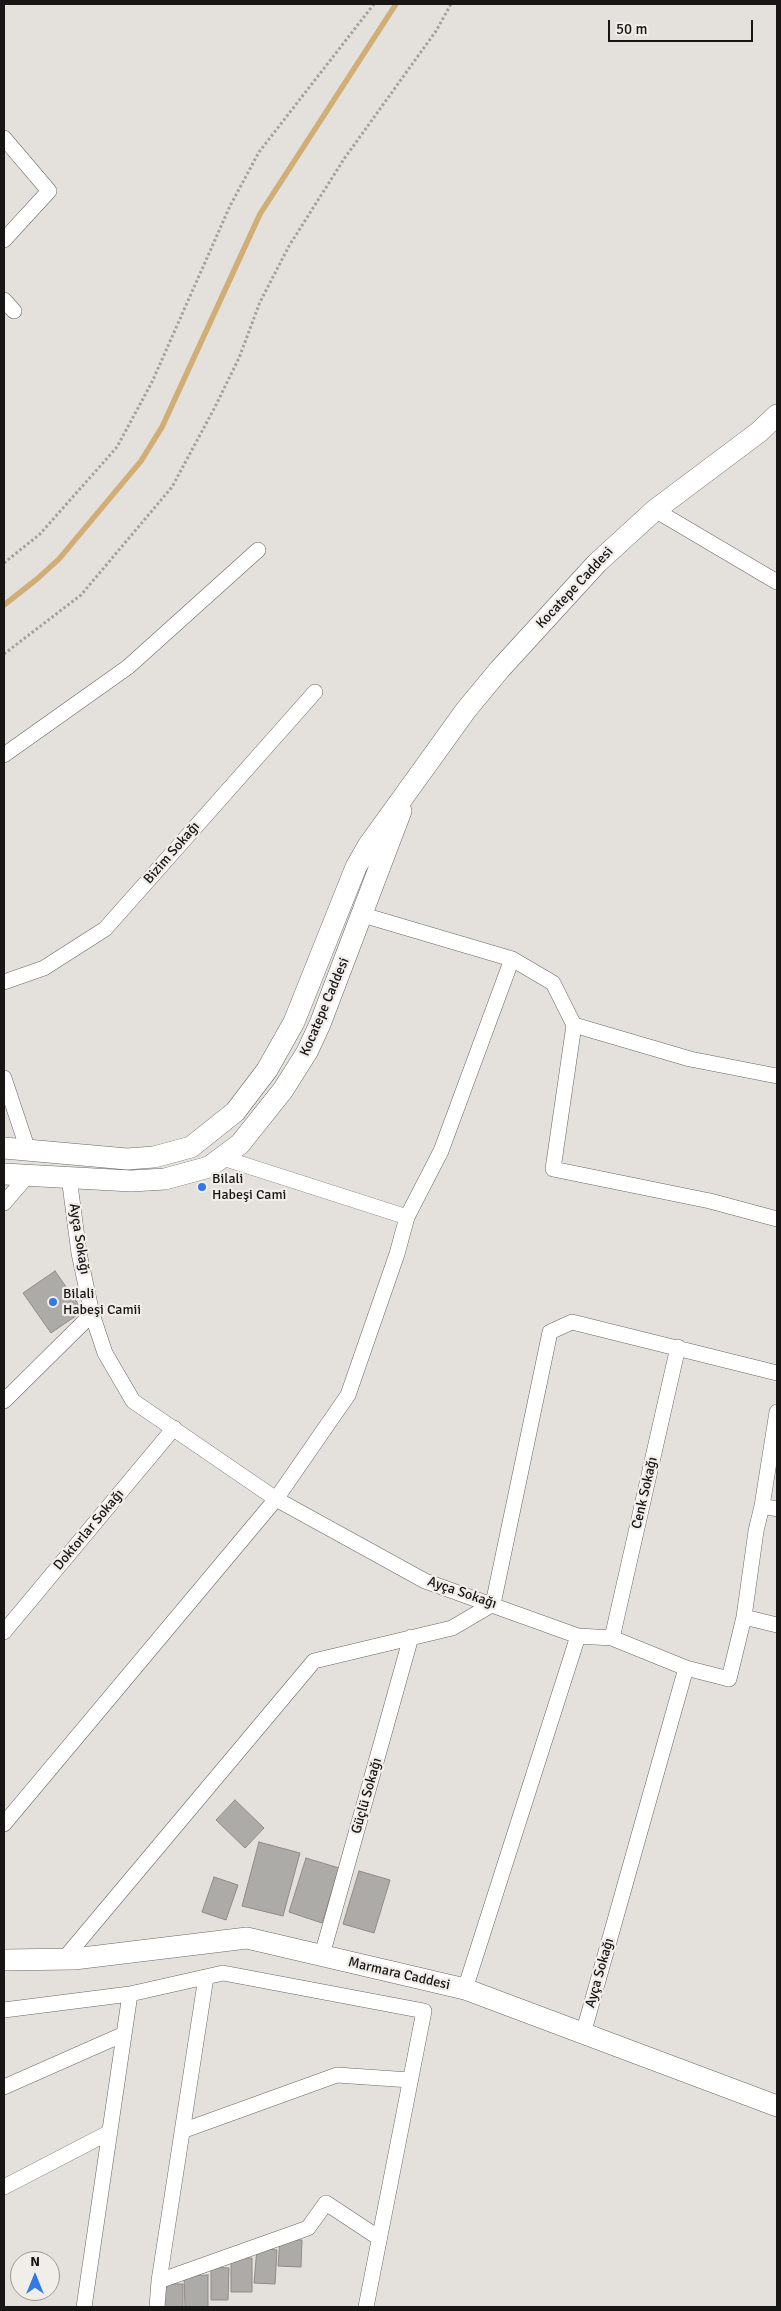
<!DOCTYPE html>
<html>
<head>
<meta charset="utf-8">
<style>
  body { margin:0 }
  #map { position:relative; width:781px; height:2311px; overflow:hidden; background:#e4e1dd; font-family:Signika,sans-serif }
  canvas { display:block }
  .frame { position:absolute; inset:0; border:5px solid #171614; pointer-events:none }
  .north { position:absolute; left:10px; top:2251px; width:50px; height:50px; box-sizing:border-box; background:#f1eeea; border:1px solid #9a9894; border-radius:50%; rotate:0deg; font-size:14px; font-weight:700; line-height:20px; text-align:center; color:#171614 }
  .north::after { content:''; display:block; margin:auto; width:18px; height:22px; background:#3279e6; clip-path:polygon(50% 0,100% 100%,50% 72%,0 100%) }
  .scale { position:absolute; left:608px; top:20px; width:145px; height:22px; box-sizing:border-box; border:2px solid #171614; border-top:0; padding-left:6px; font-size:15px; line-height:18px; white-space:nowrap; color:#171614; -webkit-text-stroke:4px #f1eeea; paint-order:stroke }
</style>
</head>
<body>
<div id="map">
<canvas width="781" height="2311"></canvas>
<div class="frame"></div>
<div class="north">N</div>
<div class="scale">50 m</div>
</div>
<script>
const g = document.querySelector('canvas').getContext('2d');
g.lineJoin = 'round';
const toPath = rows => new Path2D(rows.map(r => 'M' + r).join(''));
function trace(path, color, width, dash) { g.strokeStyle = color; g.lineWidth = width; g.lineCap = dash ? 'butt' : 'round'; g.setLineDash(dash || []); g.stroke(path); }
function paint(path, color) { g.fillStyle = color; g.fill(path, 'evenodd'); }
function drawText(font, color, halo, rows, align = 'center') {
  g.font = font + ' Signika,sans-serif'; g.lineWidth = 4.5; g.setLineDash([]); g.textBaseline = 'middle'; g.strokeStyle = halo; g.fillStyle = color; for (const [text, x, y, turn = 0] of rows) {
    g.save(); g.translate(x, y); g.rotate((+turn || 0) * Math.PI / 180); g.textAlign = isNaN(turn) ? turn : align; if (halo) g.strokeText(text, 0, 0); g.fillText(text, 0, 0); g.restore();
  }
}
trace(toPath([
  [4,605,37,579,59,559,141,461,162,427,260,214,396,4]
]), '#d1ae76', 5.5);
const building = toPath([
  [55,1271,83,1311,51,1333,23,1293,55,1271],
  [235,1800,264,1828,245,1848,216,1820,235,1800],
  [259,1842,300,1853,283,1916,242,1906,259,1842],
  [306,1858,339,1868,322,1923,289,1912,306,1858],
  [359,1871,390,1880,374,1933,343,1924,359,1871],
  [214,1877,238,1885,226,1920,202,1912,214,1877],
  [280,2239,302,2240,301,2267,278,2266,280,2239],
  [257,2248,277,2250,275,2284,254,2283,257,2248],
  [231,2258,252,2258,252,2292,231,2292,231,2258],
  [211,2267,229,2268,228,2300,211,2300,211,2267],
  [208,2275,208,2307,185,2307,184,2276,208,2275],
  [161,2284,183,2284,183,2307,161,2307,161,2284]
]);
paint(building, '#adaba7');
trace(building, '#8e8b87', 1);
const street = toPath([
  [4,138,49,191,4,240],
  [4,300,14,311],
  [655,510,777,582],
  [4,755,128,667,258,550],
  [363,915,512,959,553,983,574,1025,690,1059,777,1076],
  [4,982,44,968,105,929,315,692],
  [574,1025,553,1169,710,1201,777,1219],
  [4,1078,28,1150],
  [223,1158,407,1217],
  [69,1177,79,1253,92,1314,105,1353,133,1401,276,1499,425,1581,578,1636,612,1638,686,1668,583,2034],
  [4,1203,29,1174],
  [4,1401,92,1314],
  [762,1506,777,1509],
  [744,1617,756,1531,762,1506,777,1412],
  [4,1632,174,1428],
  [612,1638,678,1347],
  [686,1668,729,1679,744,1617,777,1625],
  [4,1824,276,1499,348,1395,397,1254,407,1217,441,1151,512,959],
  [322,1955,411,1637],
  [64,1959,314,1661,452,1628,493,1604,550,1332,572,1322,777,1373],
  [465,1989,578,1636],
  [130,1994,223,1973,424,2011,366,2307],
  [4,2010,130,1994,84,2307],
  [4,2087,124,2034],
  [182,2131,337,2075,410,2080],
  [4,2187,110,2132],
  [159,2281,308,2228,326,2203,379,2238],
  [157,2307,159,2281,206,1977]
]);
const secondary = toPath([
  [4,1148,127,1159,154,1157,191,1147,235,1112,267,1070,294,1022,356,867,368,846,466,710,500,669,597,563,655,510,759,432,777,415],
  [4,1174,131,1181,165,1179,209,1167,240,1144,283,1090,307,1052,320,1024,401,811],
  [4,1960,74,1959,247,1938,465,1989,777,2106]
]);
trace(street, '#6a6864', 16);
trace(secondary, '#6a6864', 22);
trace(toPath([
  [4,563,40,534,117,447,152,382,230,206,259,152,374,4],
  [4,654,81,595,172,487,215,407,239,358,260,302,289,246,344,159,436,31,451,4]
]), '#a3a09d', 3, [2.5, 2.5]);
trace(street, '#fff', 15);
trace(secondary, '#fff', 21);
for (const [x, y, r, color] of [
  [202,1187,5,"#3279e6"],
  [53,1302,5,"#3279e6"]
]) { const dot = new Path2D(); dot.arc(x, y, r, 0, 2 * Math.PI); g.fillStyle = color; g.fill(dot); trace(dot, '#f1eeea', 2); }
drawText('14px', '#171614', '#f1eeea', [
  ["Kocatepe Caddesi",575,588,-47],
  ["Bizim Sokağı",172,853,-49],
  ["Kocatepe Caddesi",325,1007,-67],
  ["Ayça Sokağı",79,1239,81],
  ["Cenk Sokağı",645,1493,-77],
  ["Doktorlar Sokağı",89,1530,-50],
  ["Ayça Sokağı",462,1593,19],
  ["Güçlü Sokağı",367,1796,-74],
  ["Ayça Sokağı",600,1973,-74],
  ["Marmara Caddesi",399,1974,13]
]);
drawText('14px', '#171614', '#f1eeea', [
  ["Bilali",212,1179],
  ["Habeşi Cami",212,1195],
  ["Bilali",63,1294],
  ["Habeşi Camii",63,1310]
], 'left');
</script>
</body>
</html>
